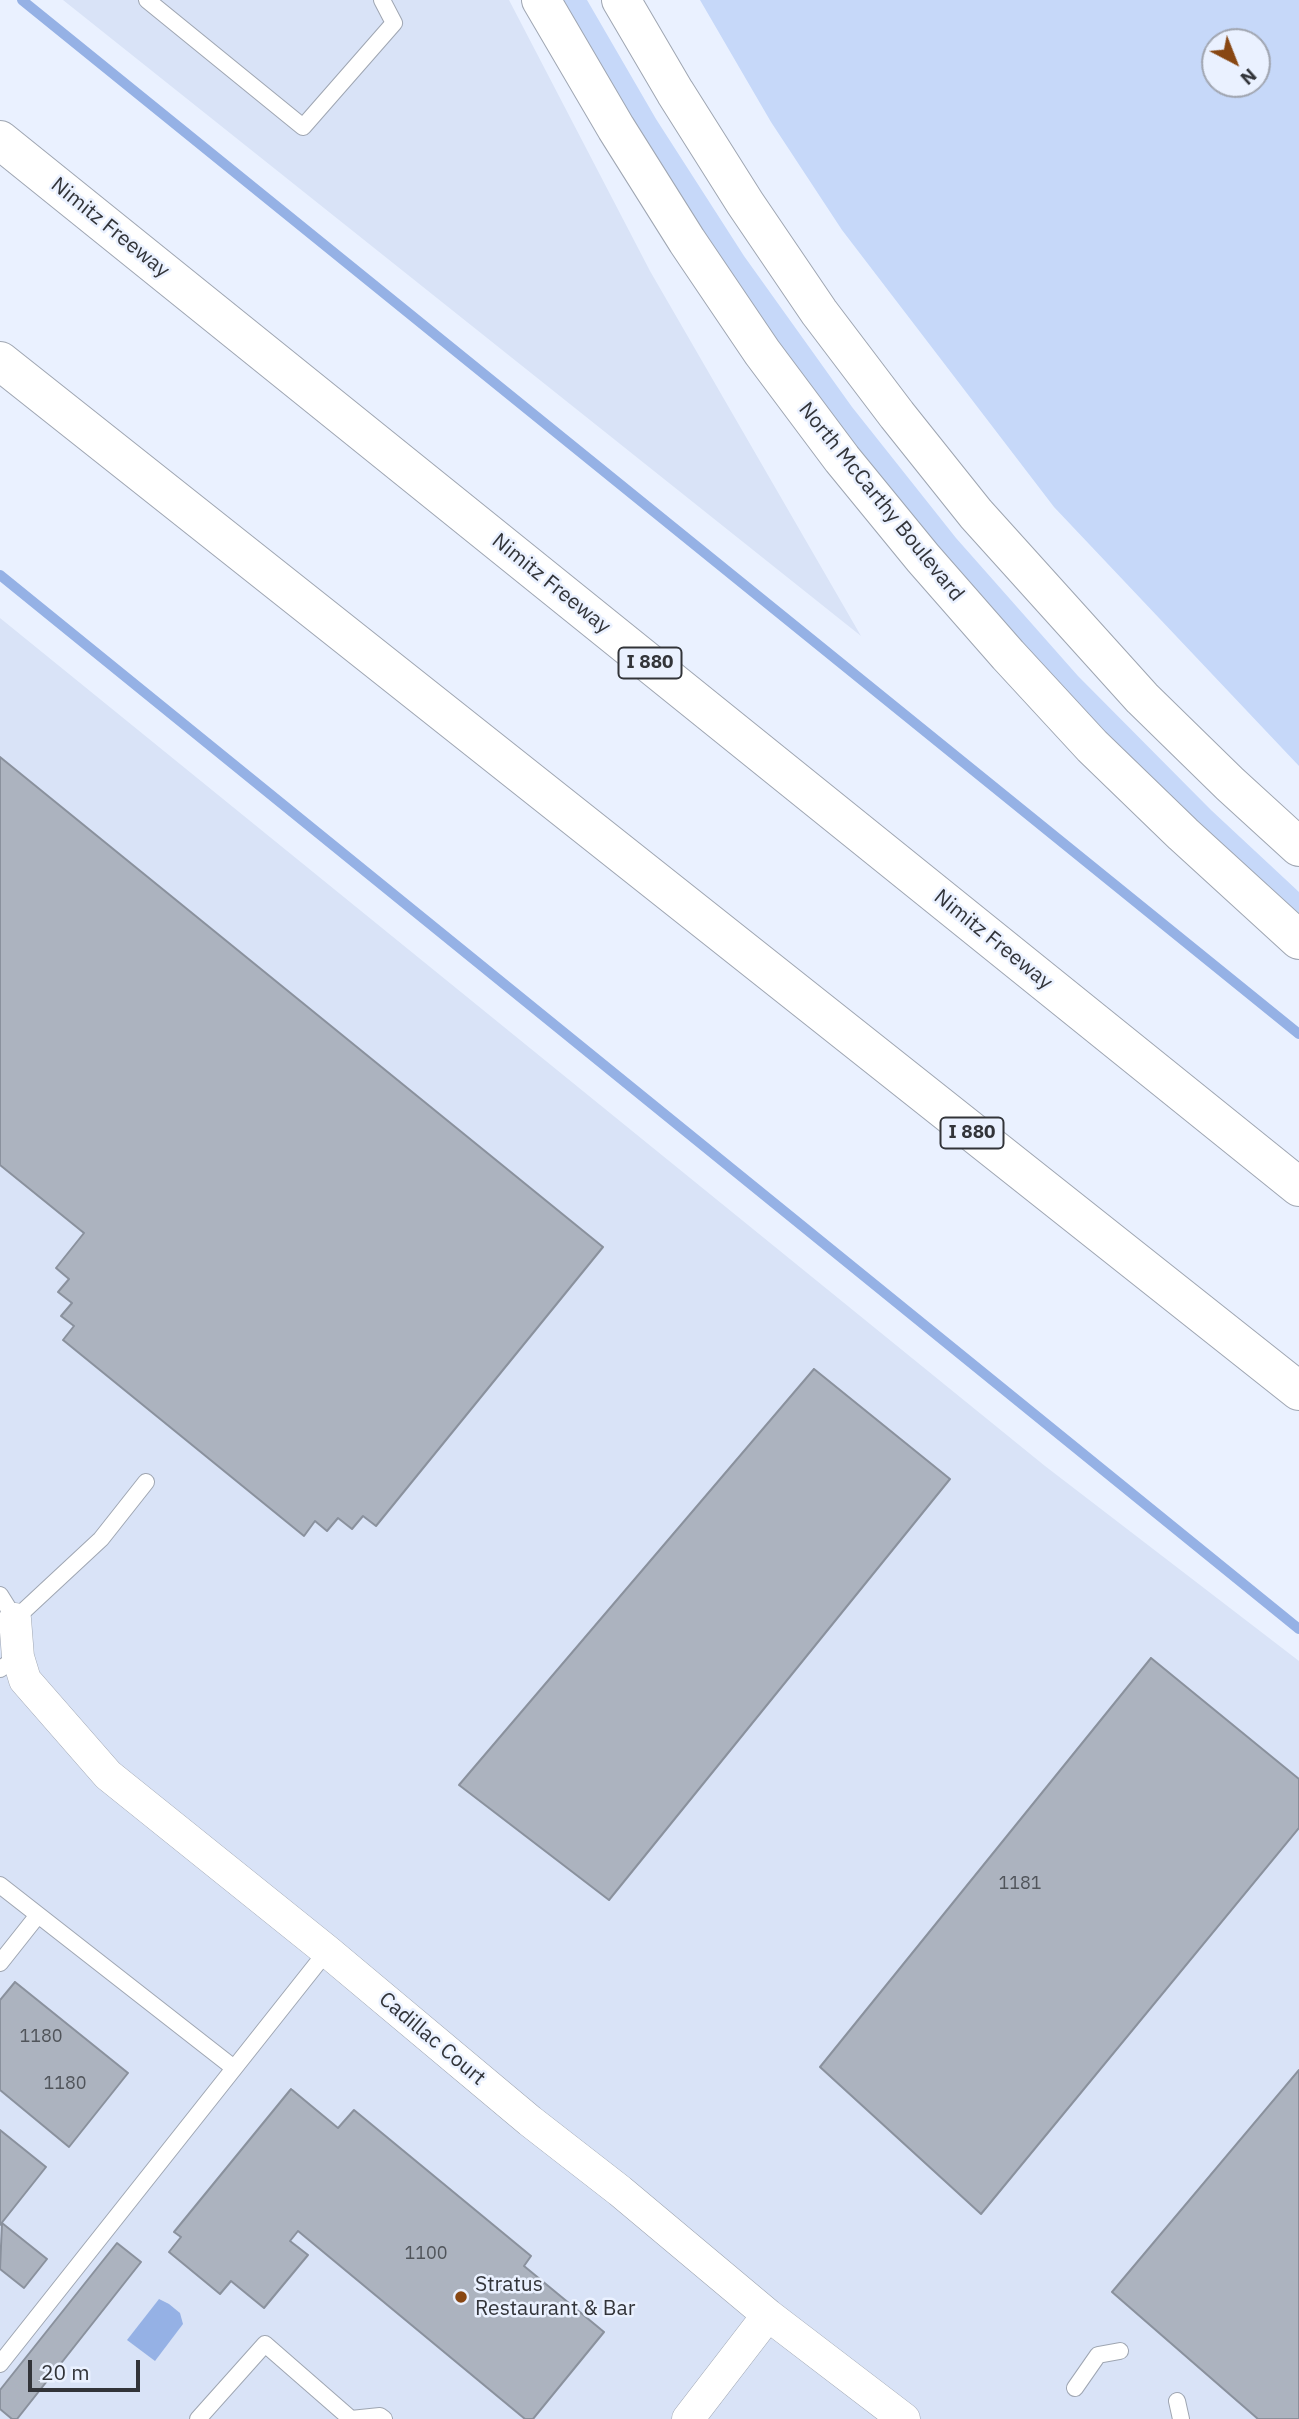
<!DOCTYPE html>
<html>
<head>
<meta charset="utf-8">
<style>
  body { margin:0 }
  #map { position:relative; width:1299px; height:2419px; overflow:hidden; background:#eaf1ff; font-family:"IBM Plex Sans",sans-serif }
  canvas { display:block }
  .north { position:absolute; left:1201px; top:28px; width:70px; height:70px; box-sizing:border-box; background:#eaf1ff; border:2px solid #a0a5b0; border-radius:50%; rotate:138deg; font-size:19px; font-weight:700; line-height:28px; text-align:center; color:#323439 }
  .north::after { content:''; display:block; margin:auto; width:24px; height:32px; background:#884713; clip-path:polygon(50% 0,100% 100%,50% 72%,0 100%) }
  .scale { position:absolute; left:28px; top:2360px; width:112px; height:32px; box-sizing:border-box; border:4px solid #323439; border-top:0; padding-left:9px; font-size:21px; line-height:24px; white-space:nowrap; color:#323439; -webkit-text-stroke:5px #eaf1ff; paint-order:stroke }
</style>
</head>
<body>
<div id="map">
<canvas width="1299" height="2419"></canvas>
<div class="north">N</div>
<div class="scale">20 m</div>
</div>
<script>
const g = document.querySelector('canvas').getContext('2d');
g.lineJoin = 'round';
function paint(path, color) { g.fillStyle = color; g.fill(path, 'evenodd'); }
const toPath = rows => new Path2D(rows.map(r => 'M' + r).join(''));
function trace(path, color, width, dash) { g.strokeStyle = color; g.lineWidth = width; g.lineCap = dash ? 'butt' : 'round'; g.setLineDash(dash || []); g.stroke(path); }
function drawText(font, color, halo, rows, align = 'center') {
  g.font = font + ' "IBM Plex Sans",sans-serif'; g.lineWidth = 5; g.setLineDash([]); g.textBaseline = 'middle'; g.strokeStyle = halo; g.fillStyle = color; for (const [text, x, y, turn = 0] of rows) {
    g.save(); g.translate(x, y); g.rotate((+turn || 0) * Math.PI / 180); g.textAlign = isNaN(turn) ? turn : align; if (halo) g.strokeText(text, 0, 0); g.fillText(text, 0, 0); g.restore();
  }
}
paint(toPath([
  [63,0,509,0,650,271,861,636],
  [0,618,1045,1466,1299,1661,1299,2419,0,2419]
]), '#d9e3f7');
paint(toPath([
  [558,0,587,0,656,119,744,256,852,407,956,538,1078,676,1211,810,1299,892,1299,927,1234,868,960,582,728,278],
  [700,0,1299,0,1299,766,1054,507,842,230,771,122],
  [1257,42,1257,84,1215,84,1215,42]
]), '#c6d8f9');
paint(toPath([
  [159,2299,169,2304,180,2313,183,2324,155,2361,127,2340]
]), '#95b1e5');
trace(toPath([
  [22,0,1299,1034],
  [0,575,1299,1629]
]), '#95b1e5', 10);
const building = toPath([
  [0,757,603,1247,376,1526,363,1516,352,1529,338,1518,327,1531,315,1521,304,1536,63,1340,74,1326,61,1316,72,1303,58,1292,69,1279,56,1268,84,1233,0,1165,0,757],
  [814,1369,950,1479,609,1900,459,1785,814,1369],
  [1151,1658,1299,1779,1299,1828,981,2214,820,2067,1151,1658],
  [15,1982,128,2073,69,2147,0,2090,0,2000,15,1982],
  [1299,2070,1299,2419,1258,2419,1112,2292,1299,2070],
  [291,2089,338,2128,354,2110,531,2256,524,2266,604,2332,533,2419,525,2419,298,2231,290,2241,308,2255,264,2308,231,2281,220,2294,169,2252,181,2237,174,2232,291,2089],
  [0,2130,46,2167,0,2225,0,2130],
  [2,2223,47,2259,24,2288,0,2269,2,2223],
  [117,2243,141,2262,17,2419,12,2419,0,2409,0,2390,117,2243]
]);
paint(building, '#acb3bf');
trace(building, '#8a919d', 2);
const service = toPath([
  [147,0,303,127,394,23,382,0],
  [0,1595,15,1619,101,1539,146,1482],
  [0,1669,18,1657],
  [0,1885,234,2068],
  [0,1963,38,1915],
  [0,2364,327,1951],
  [1075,2388,1098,2355,1120,2351],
  [1177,2401,1181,2419],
  [198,2419,265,2344,351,2419,380,2416,384,2419]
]);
const minor = toPath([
  [15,1619,18,1657,25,1680,108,1775,327,1951,530,2121,620,2191,768,2315,904,2419],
  [688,2419,768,2315]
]);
const secondary = toPath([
  [541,0,616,128,687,241,762,352,842,459,923,558,1008,655,1092,746,1183,834,1299,940],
  [621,0,675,92,745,203,819,312,897,415,976,514,1142,698,1230,784,1299,847]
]);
const motorway = toPath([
  [0,140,1299,1187],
  [0,361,1299,1391]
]);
trace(service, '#9fa6b2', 18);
trace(minor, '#9fa6b2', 33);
trace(secondary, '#9fa6b2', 40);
trace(motorway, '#9fa6b2', 40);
trace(service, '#fff', 16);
trace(minor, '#fff', 32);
trace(secondary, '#fff', 38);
trace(motorway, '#fff', 38);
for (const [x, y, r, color] of [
  [461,2297,7,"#884713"]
]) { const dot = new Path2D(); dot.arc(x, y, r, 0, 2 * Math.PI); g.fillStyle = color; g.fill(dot); trace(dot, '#eaf1ff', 2.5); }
drawText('18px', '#50545a', null, [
  ["1181",1020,1884],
  ["1180",41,2037],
  ["1180",65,2084],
  ["1100",426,2254]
]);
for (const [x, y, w] of [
  [650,663,63],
  [972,1133,63]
]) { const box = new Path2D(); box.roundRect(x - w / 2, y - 15.5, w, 31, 5); g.fillStyle = '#eaf1ff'; g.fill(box); trace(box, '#323439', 2); }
drawText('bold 19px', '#323439', null, [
  ["I 880",650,663],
  ["I 880",972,1133]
]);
drawText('21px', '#323439', '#eaf1ff', [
  ["Nimitz Freeway",110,228,39],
  ["North McCarthy Boulevard",881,502,51],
  ["Nimitz Freeway",551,584,39],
  ["Nimitz Freeway",993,940,39],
  ["Cadillac Court",432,2039,40]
]);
drawText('21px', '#323439', '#eaf1ff', [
  ["Stratus",475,2285],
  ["Restaurant & Bar",475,2309]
], 'left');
</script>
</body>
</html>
